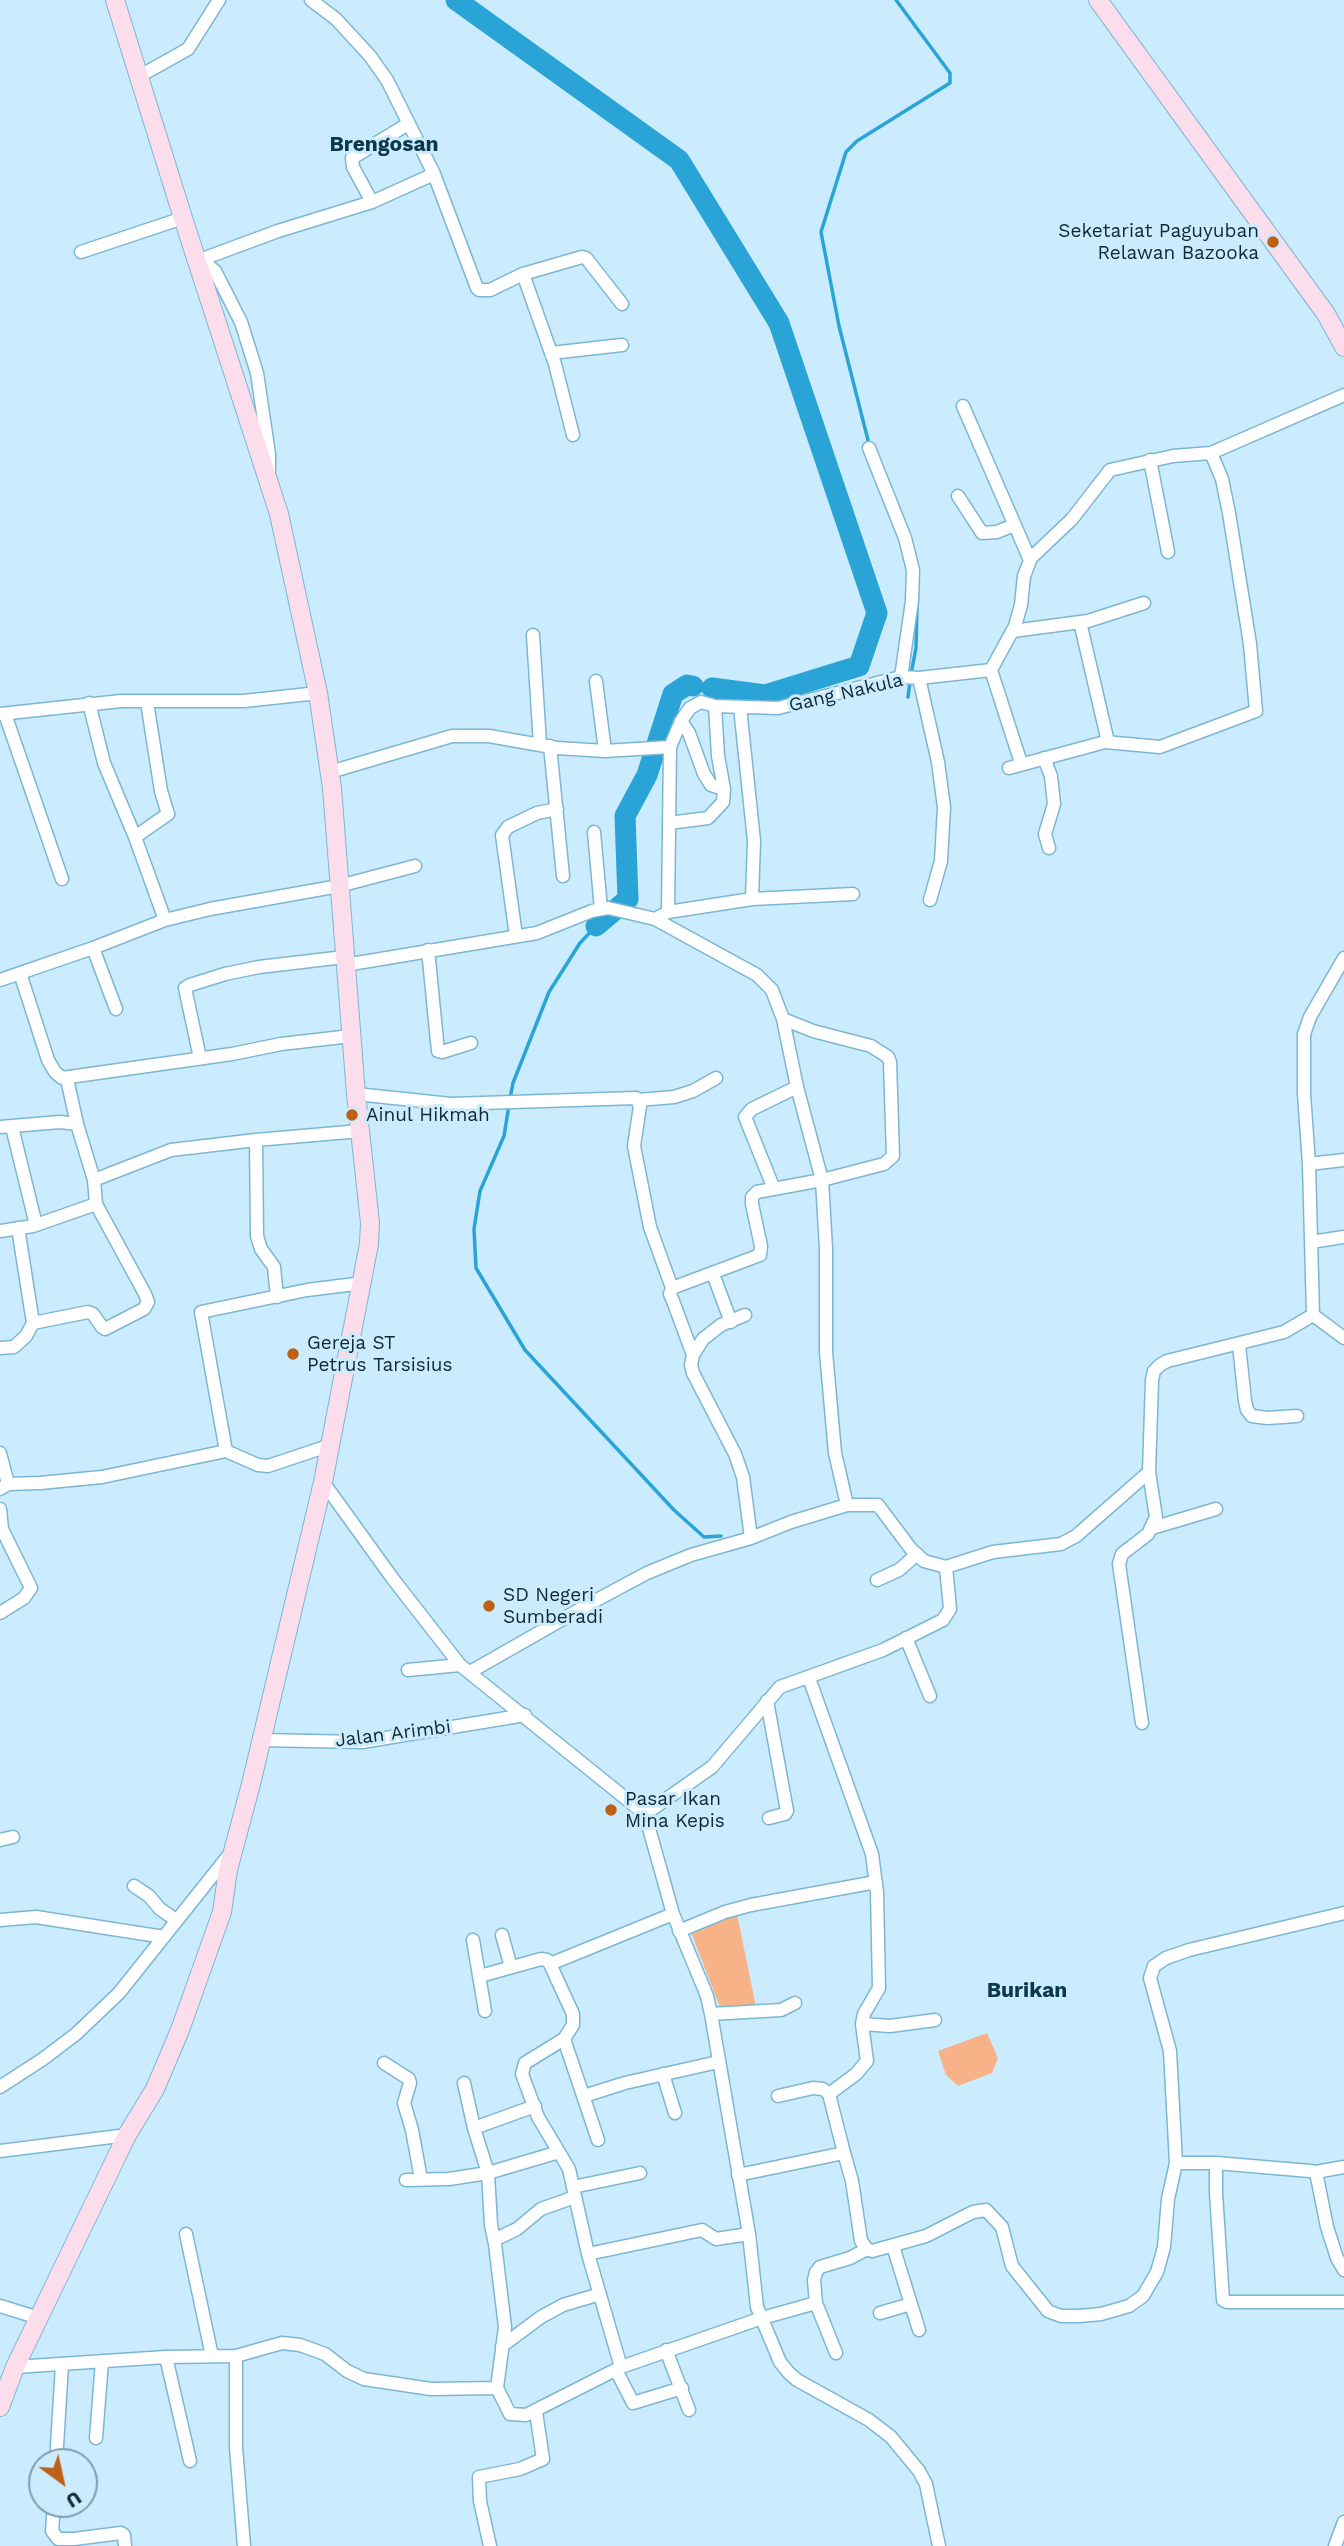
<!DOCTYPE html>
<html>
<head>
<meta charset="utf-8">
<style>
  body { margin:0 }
  #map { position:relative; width:1344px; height:2546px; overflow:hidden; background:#caecfe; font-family:"Work Sans",sans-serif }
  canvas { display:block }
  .north { position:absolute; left:28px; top:2448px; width:70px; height:70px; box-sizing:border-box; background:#caecfe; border:2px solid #809ead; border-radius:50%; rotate:147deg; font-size:19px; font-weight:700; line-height:28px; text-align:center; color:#112833 }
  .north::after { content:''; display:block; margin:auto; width:24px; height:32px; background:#bf6017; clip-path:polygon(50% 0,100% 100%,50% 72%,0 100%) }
</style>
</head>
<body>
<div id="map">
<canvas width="1344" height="2546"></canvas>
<div class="north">U</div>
</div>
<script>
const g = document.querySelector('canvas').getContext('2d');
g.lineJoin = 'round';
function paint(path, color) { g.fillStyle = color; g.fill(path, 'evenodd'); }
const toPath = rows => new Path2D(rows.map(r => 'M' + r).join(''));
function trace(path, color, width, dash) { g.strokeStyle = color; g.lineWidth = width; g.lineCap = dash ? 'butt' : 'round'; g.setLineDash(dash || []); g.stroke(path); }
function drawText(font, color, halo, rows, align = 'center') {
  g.font = font + ' "Work Sans",sans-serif'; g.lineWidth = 6; g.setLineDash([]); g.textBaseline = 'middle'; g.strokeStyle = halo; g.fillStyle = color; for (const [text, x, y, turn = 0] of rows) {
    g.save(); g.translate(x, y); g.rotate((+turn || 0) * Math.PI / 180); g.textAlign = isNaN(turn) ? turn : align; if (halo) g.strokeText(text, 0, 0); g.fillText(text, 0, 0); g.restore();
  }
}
paint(toPath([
  [737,1914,756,2007,721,2010,691,1932],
  [987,2033,998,2058,992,2073,958,2086,946,2075,938,2051]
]), '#f8b288');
trace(toPath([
  [869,444,839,326,821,232,846,152,857,141,950,83,950,73,896,0],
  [911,674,916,648,917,606],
  [908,697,910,682],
  [510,1098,513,1083,549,992,580,943,596,926],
  [509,1105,504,1136,480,1191,474,1229,476,1268,525,1350,674,1510,704,1537,721,1536]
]), '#2aa4d7', 3.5);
trace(toPath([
  [456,0,679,160,779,323,877,613,859,666,765,695,712,688],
  [596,926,628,899,625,816,647,775,673,694,687,685,693,686]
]), '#2aa4d7', 21);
const street = toPath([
  [311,0,336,19,370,56,387,80,434,174,477,288,479,290,490,290,523,274,582,257,586,258,622,304],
  [138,77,188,49,219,0],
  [372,202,353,167,352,158,408,124],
  [81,252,183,218],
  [197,261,278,231,372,202,434,174],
  [199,266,209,266,215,271,241,322,257,373,269,454,269,471],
  [523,274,555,364,573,435],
  [551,353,622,345],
  [963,406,1030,560],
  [869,448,905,538,913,570,912,601,901,677],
  [1150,460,1168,552],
  [958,496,982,533,997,532,1014,525],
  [1080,622,1108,742],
  [1013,631,1088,621,1144,603],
  [533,635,540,744],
  [991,670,1021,763],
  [919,678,938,762,944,807,941,861,930,900],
  [596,681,605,751],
  [147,702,161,791,168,814,135,837,165,920],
  [89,703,104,763,135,837],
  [740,707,754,841,752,899],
  [0,714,121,701,244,701,318,693],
  [5,714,62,879],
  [681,721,689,733,704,774,711,785,724,789],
  [550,746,563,876],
  [1044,758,1051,776,1054,804,1045,834,1049,848],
  [1009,768,1105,742,1160,747,1256,711,1250,644,1229,513,1222,479,1211,453],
  [330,772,452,736,489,736,557,748,605,751,670,747,681,721,690,708,701,702,715,706,778,708,901,677,919,678,991,670,1015,626,1021,605,1024,576,1031,558,1072,519,1110,470,1173,456,1211,453,1344,395],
  [669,823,708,818,723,802,724,789,718,756,715,706],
  [594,832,601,909],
  [668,912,670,747],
  [655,919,668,912,752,899,853,894],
  [516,936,502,835,508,827,537,813,557,809],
  [93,948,116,1009],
  [428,950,438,1051,442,1052,471,1043],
  [345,965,537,933,592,911,608,908,655,919,757,975,772,990,783,1019,797,1087,822,1180,826,1249,826,1352,835,1453,847,1505],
  [20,973,48,1060,55,1072,62,1078,232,1054,281,1044,351,1036],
  [0,980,93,948,165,920,210,909,339,886,415,866],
  [200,1058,185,988,190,985,225,974,259,967,344,957],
  [67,1079,77,1124],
  [356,1094,451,1104,636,1098,640,1106,634,1146,650,1227,672,1288,670,1294,673,1301,693,1355],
  [638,1100,674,1097,693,1091,716,1078],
  [0,1127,60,1122,77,1124,94,1180],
  [12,1127,36,1225],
  [256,1140,257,1236,261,1249,274,1267,277,1297],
  [1309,1164,1344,1160],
  [774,1189,745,1117,752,1109,797,1087],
  [0,1231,33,1226,96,1204,94,1180,171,1150,256,1140,360,1131],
  [1311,1242,1344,1237],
  [713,1274,731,1322],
  [672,1288,760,1255,761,1246,752,1204,752,1197,757,1192,822,1180,884,1164,893,1156,890,1062,888,1057,871,1046,813,1031,783,1019],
  [745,1315,721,1325,703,1339,693,1355,691,1365,693,1373,735,1454,743,1477,751,1538],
  [1313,1315,1309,1164,1304,1094,1304,1034,1310,1017,1344,958],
  [1313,1315,1344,1338],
  [33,1323,88,1312,93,1314,102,1327,105,1329,144,1309,148,1302,145,1294,96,1204],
  [1239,1345,1245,1401,1247,1410,1252,1416,1267,1418,1297,1416],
  [0,1348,14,1347,26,1336,33,1323,18,1228],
  [226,1451,201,1312,307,1290,363,1283],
  [0,1453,8,1484],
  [323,1482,393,1579,460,1665,645,1814,673,1914,707,1996,711,2014,749,2234,757,2307,780,2362,789,2373,797,2380,869,2420,891,2437,919,2471,926,2484,939,2546],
  [0,1489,8,1484,40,1483,102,1477,226,1451,258,1465,268,1466,331,1445],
  [0,1509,2,1529,31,1588,24,1598,0,1613],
  [1152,1528,1216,1509],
  [877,1580,899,1570,917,1554],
  [906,1638,930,1696],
  [408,1670,460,1665],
  [470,1672,591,1603,647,1573,691,1555,751,1538,791,1522,847,1505,878,1505,911,1549,924,1561,946,1567,993,1552,1061,1544,1076,1536,1149,1472,1152,1380,1154,1371,1160,1365,1167,1361,1284,1332,1313,1315],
  [809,1678,872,1854,877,1892,879,1988,864,2014,862,2024,867,2061,856,2074,829,2094],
  [767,1701,787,1811,785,1814,769,1818],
  [1142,1723,1119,1564,1122,1554,1148,1534,1156,1517,1149,1472],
  [260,1740,362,1742,525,1715],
  [645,1814,712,1767,780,1687,883,1650,943,1620,950,1609,946,1567],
  [0,1840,13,1837],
  [134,1886,149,1896,160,1909,176,1920],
  [0,1920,36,1917,164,1937],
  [679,1931,725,1912,751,1905,876,1882],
  [502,1935,511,1967],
  [473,1940,485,2011],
  [480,1976,541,1959,547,1960,550,1964],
  [711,2014,781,2010,795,2003],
  [862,2024,890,2026,935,2020],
  [564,2039,598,2140],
  [384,2063,409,2079,410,2083,404,2103,412,2130,421,2179],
  [663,2074,675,2113],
  [464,2083,474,2128,488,2173,491,2225,495,2244,505,2327,497,2388,510,2414,526,2415,621,2367,588,2254,569,2169,538,2117,522,2074,525,2063,564,2039,573,2025,573,2014,550,1964,673,1914],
  [0,2087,43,2059,76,2034,119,1993,229,1855],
  [584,2096,625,2083,718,2062],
  [778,2096,813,2088,823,2089,829,2094,844,2153],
  [474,2128,535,2106],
  [0,2151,127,2135],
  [1176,2163,1170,2051,1150,1978,1154,1966,1166,1958,1189,1950,1344,1913],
  [1216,2163,1216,2193,1223,2300,1227,2302,1344,2302],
  [1316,2172,1344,2167],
  [738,2175,844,2153,852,2181,861,2241,867,2249,872,2251,926,2236,973,2212,986,2210,1002,2227,1012,2266,1048,2311,1061,2316,1079,2316,1101,2314,1129,2306,1143,2296,1157,2272,1164,2247,1168,2199,1176,2163,1216,2163,1310,2171,1316,2172,1327,2227,1337,2258,1344,2270],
  [406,2180,449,2179,488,2173,559,2152],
  [573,2187,640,2173],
  [186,2234,212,2356],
  [494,2240,517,2229,541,2209,575,2197],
  [893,2246,919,2330],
  [588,2254,702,2230,716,2239,749,2234],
  [816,2303,836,2353],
  [0,2306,39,2318],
  [880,2313,911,2304],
  [502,2346,541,2317,563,2305,600,2294],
  [666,2350,689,2410],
  [236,2356,236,2447,244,2546],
  [166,2357,190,2461],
  [15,2367,166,2357,236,2356,282,2343,300,2345,325,2354,347,2371,364,2379,431,2389,497,2388],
  [621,2367,762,2318,816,2303,814,2280,816,2272,820,2267,850,2258,867,2249],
  [616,2370,633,2403,682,2388],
  [96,2438,102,2361],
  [56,2462,62,2365],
  [54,2504,52,2531,58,2539,74,2539,121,2533,124,2535,125,2546],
  [490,2546,480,2501,479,2477,520,2469,543,2459,536,2412],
  [1335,2546,1344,2522]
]);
const secondary = toPath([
  [1098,0,1326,314,1344,347],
  [0,2407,15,2367,127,2135,155,2089,180,2030,222,1912,228,1870,251,1784,323,1482,369,1244,370,1223,356,1094,332,788,318,693,279,514,183,218,115,0]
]);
trace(street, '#7db6d3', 15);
trace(secondary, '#7db6d3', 20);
trace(street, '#fff', 12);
trace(secondary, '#fcddec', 18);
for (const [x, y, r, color] of [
  [1273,242,7,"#bf6017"],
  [352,1115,7,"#bf6017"],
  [293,1354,7,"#bf6017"],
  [489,1606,7,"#bf6017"],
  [611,1810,7,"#bf6017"]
]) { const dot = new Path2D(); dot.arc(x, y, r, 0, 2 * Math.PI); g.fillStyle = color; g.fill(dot); trace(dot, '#caecfe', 2.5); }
drawText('19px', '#112833', '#caecfe', [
  ["Seketariat Paguyuban",1259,231,"right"],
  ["Relawan Bazooka",1259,253,"right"],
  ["Ainul Hikmah",366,1115],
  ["Gereja ST",307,1343],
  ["Petrus Tarsisius",307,1365],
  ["SD Negeri",503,1595],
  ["Sumberadi",503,1617],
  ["Pasar Ikan",625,1799],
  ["Mina Kepis",625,1821]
], 'left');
drawText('19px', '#112833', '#caecfe', [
  ["Gang Nakula",846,693,-13],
  ["Jalan Arimbi",393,1734,-7]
]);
drawText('bold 21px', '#0b384b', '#caecfe', [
  ["Brengosan",384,145],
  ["Burikan",1027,1991]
]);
</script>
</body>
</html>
